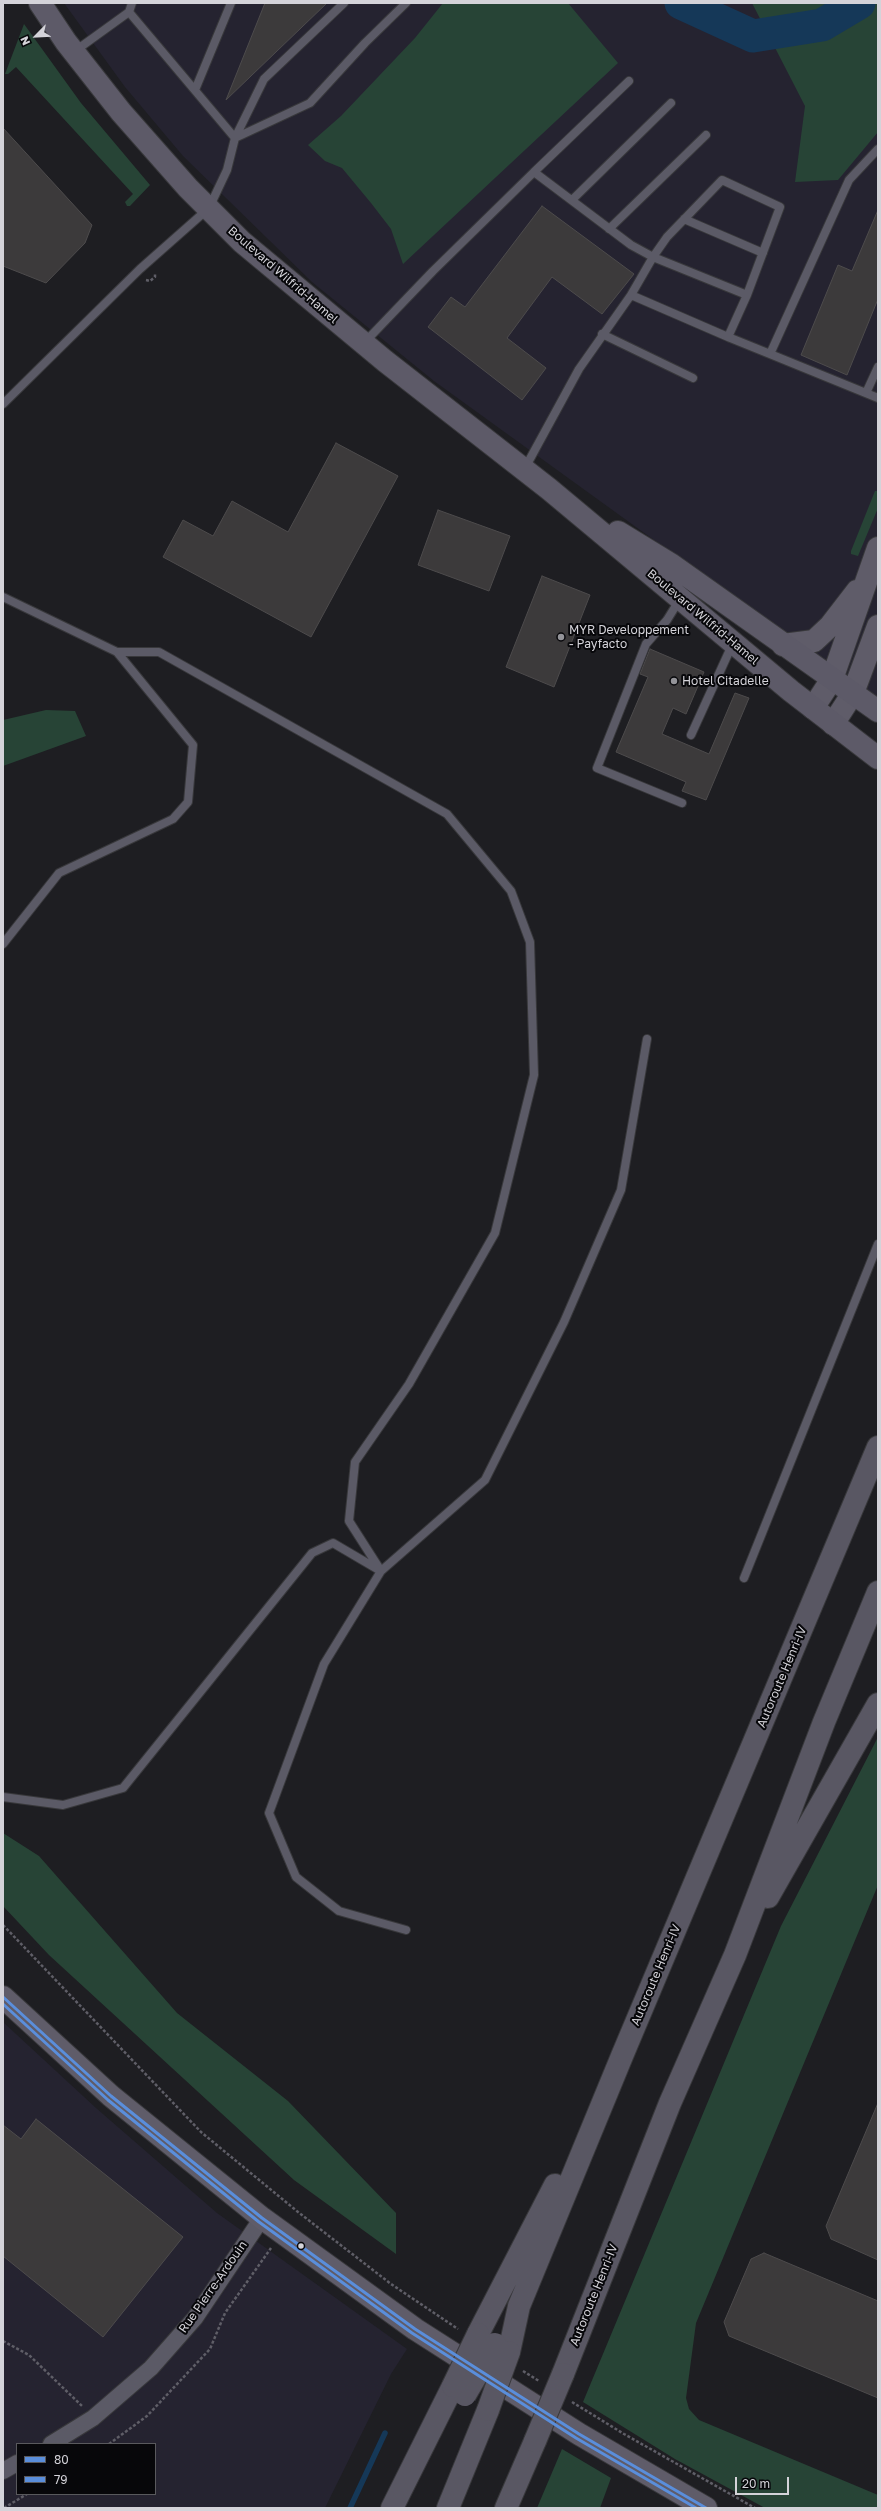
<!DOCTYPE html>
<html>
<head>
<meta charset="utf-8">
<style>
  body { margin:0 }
  #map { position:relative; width:881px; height:2511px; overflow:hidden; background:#1e1e22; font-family:"Golos Text",sans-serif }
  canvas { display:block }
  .frame { position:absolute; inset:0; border:4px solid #d4d3d9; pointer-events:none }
  .legend { position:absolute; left:16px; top:2443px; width:140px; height:52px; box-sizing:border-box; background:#07070a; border:1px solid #59595d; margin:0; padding:5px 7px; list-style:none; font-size:12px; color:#d4d3d9 }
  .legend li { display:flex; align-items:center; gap:8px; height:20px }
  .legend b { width:20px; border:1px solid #59595d }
  .north { position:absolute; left:16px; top:16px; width:40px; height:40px; -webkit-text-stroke:3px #07070a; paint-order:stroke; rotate:246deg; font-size:11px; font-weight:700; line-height:16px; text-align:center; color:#d4d3d9 }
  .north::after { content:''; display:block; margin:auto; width:14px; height:18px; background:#d4d3d9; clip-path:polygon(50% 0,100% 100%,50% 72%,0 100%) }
  .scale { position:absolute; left:735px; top:2477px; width:54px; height:18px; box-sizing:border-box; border:2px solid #d4d3d9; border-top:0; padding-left:5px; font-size:12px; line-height:14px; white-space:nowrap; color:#d4d3d9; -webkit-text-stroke:3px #07070a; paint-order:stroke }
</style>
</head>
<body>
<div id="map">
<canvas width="881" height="2511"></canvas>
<div class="frame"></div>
<ul class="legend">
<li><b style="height:5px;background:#5a8edb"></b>80</li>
<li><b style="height:5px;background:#5a8edb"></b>79</li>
</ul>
<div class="north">N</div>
<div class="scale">20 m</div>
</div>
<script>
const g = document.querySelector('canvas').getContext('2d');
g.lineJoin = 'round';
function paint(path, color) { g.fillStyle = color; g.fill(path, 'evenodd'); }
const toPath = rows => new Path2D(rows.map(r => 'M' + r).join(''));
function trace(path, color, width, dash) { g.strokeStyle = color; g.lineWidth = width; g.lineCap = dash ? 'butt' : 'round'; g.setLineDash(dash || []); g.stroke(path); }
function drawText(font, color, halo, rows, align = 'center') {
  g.font = font + ' "Golos Text",sans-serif'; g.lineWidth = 4; g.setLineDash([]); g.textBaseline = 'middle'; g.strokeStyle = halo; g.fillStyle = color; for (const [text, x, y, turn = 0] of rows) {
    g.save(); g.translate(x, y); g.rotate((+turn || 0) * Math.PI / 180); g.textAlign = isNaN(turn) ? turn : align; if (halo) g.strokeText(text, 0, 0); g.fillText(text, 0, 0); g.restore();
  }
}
paint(toPath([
  [64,3,878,3,878,702,434,381,312,282,183,156,125,87],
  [3,2022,96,2108,217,2213,407,2349,391,2374,325,2508,3,2508],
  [17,2444,155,2444,155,2494,17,2494]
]), '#252330');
paint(toPath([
  [443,3,568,3,618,63,403,264,391,229,371,203,342,168,325,161,308,145,341,116,415,38],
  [752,3,878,3,878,132,838,180,795,182,805,106],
  [24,24,81,103,150,185,130,206,127,206,125,202,133,194,16,67,8,74,5,74],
  [875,491,878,491,878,508,858,556,851,554,851,551],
  [46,710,75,711,86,736,3,766,3,720],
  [878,1737,878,1885,696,2323,686,2398,689,2409,699,2420,878,2495,878,2508,765,2508,675,2459,583,2402,781,1926],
  [3,1833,39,1856,177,2013,288,2101,396,2213,396,2254,294,2180,49,1955,3,1906],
  [562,2449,611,2478,600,2508,537,2508]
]), '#274436');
trace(toPath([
  [350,2508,385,2433]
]), '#153858', 5.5);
trace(toPath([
  [681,3,753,36,822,25,859,3]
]), '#153858', 33);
const building = toPath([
  [265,3,327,3,226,100,265,3],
  [3,128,92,225,85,243,46,283,3,266,3,128],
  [542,206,634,274,602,314,552,277,507,338,546,368,522,400,428,327,451,297,465,307,542,206],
  [878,210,878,299,847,375,801,355,838,265,852,271,878,210],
  [336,443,398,476,311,637,163,557,183,520,213,536,232,501,288,532,336,443],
  [438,510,510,536,489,591,418,565,438,510],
  [542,576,590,595,554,687,506,667,542,576],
  [650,649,704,672,686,714,673,708,662,734,709,754,735,693,749,698,706,800,682,791,686,782,616,752,648,677,640,674,650,649],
  [878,2103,878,2260,831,2239,826,2226,878,2103],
  [36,2119,183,2237,103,2337,3,2256,3,2125,21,2139,36,2119],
  [764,2253,878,2301,878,2398,729,2336,724,2322,751,2259,764,2253]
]);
paint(building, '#3c3a3b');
trace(building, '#4d4b4c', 1);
const lane = toPath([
  [129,12,132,3],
  [629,81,534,172,631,245,653,257,667,237,722,180,780,207,747,295],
  [195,90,231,3],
  [235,138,310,103,365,43,406,3],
  [235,138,264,79,344,3],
  [878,149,849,180,770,354,878,398],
  [572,200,671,103],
  [684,219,763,253],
  [609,229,706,135],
  [602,334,693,378],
  [728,337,747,295,653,257,631,295,728,337,770,354],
  [364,343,433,271,534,172],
  [866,393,878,367],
  [3,404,140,269,209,208,227,170,235,138,129,12,75,51],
  [525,468,579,369,631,295],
  [3,597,117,652,159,652,447,814,511,891,530,942,534,1075,495,1233,409,1384,355,1462,349,1521,381,1571],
  [680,599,667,620,646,644,597,768,682,803],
  [691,735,733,643],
  [3,944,59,873,173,819,188,802,193,745,117,652],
  [744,1578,878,1244],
  [3,1797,63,1805,123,1788,312,1553,333,1543,379,1570],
  [406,1930,339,1911,296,1877,269,1813,324,1664,381,1571,485,1480,564,1322,621,1190,647,1039]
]);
const street = toPath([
  [51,2444,93,2418,151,2368,195,2318,262,2218],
  [3,2471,17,2463]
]);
const secondary = toPath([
  [783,645,814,641,830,626,857,591],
  [813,708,832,679,878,548],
  [833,724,853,693,878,626],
  [3,1997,111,2096,262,2218,415,2329,579,2434,706,2508]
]);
const primary = toPath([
  [40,3,66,42,121,112,188,188,242,242,385,361,549,489,791,691,878,758],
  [618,532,672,565,878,711]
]);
const highway = toPath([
  [768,1897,878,1704],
  [478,2334,555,2185],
  [509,2352,519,2306,622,2056,878,1447],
  [563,2374,670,2103,735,1955,824,1722,878,1592],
  [392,2508,453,2386],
  [448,2508,488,2410],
  [506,2508,535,2441]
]);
trace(lane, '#38383b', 10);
trace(street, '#38383b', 18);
trace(secondary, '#38383b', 24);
trace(primary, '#38383b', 24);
trace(highway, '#38383b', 24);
trace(toPath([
  [146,280,150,281,155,277,155,273],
  [3,1925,201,2132,298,2212,391,2284,458,2329],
  [3,2341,29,2355,82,2406],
  [523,2371,539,2381],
  [572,2402,624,2434,755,2508],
  [109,2444,147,2416,210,2349,225,2313,271,2248],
  [4,2508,27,2494]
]), '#5f5e67', 2.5, [3, 2]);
trace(lane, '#5b5a66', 8);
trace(street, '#5b5a66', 16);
trace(secondary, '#5f5c69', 22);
trace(primary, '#5d5a68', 22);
trace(highway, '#595763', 22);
const highwayBridge = toPath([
  [453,2386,478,2334],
  [465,2395,495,2344],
  [488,2410,509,2352],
  [535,2441,563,2374]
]);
trace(highwayBridge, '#38383b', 24, []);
trace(highwayBridge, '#595763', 22);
trace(toPath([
  [3,1997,111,2096,262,2218,415,2329,579,2434,706,2508]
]), '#5a8edb', 3);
trace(toPath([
  [3,2004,108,2100,259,2222,412,2333,576,2438,696,2508]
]), '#5a8edb', 3);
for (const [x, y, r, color] of [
  [561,637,4,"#949499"],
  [674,681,4,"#949499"],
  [301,2246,3.5,"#d4d3d9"]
]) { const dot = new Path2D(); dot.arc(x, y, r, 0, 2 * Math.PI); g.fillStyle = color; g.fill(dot); trace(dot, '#07070a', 1.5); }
drawText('12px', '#d4d3d9', '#07070a', [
  ["Boulevard Wilfrid-Hamel",283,275,41],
  ["Boulevard Wilfrid-Hamel",703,617,40],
  ["Autoroute Henri-IV",782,1677,-67],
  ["Autoroute Henri-IV",656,1975,-67],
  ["Rue Pierre-Ardouin",213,2287,-55],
  ["Autoroute Henri-IV",594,2295,-68]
]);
drawText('12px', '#d4d3d9', '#07070a', [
  ["MYR Developpement",569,630],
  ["- Payfacto",569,644],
  ["Hotel Citadelle",682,681]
], 'left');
</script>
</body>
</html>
